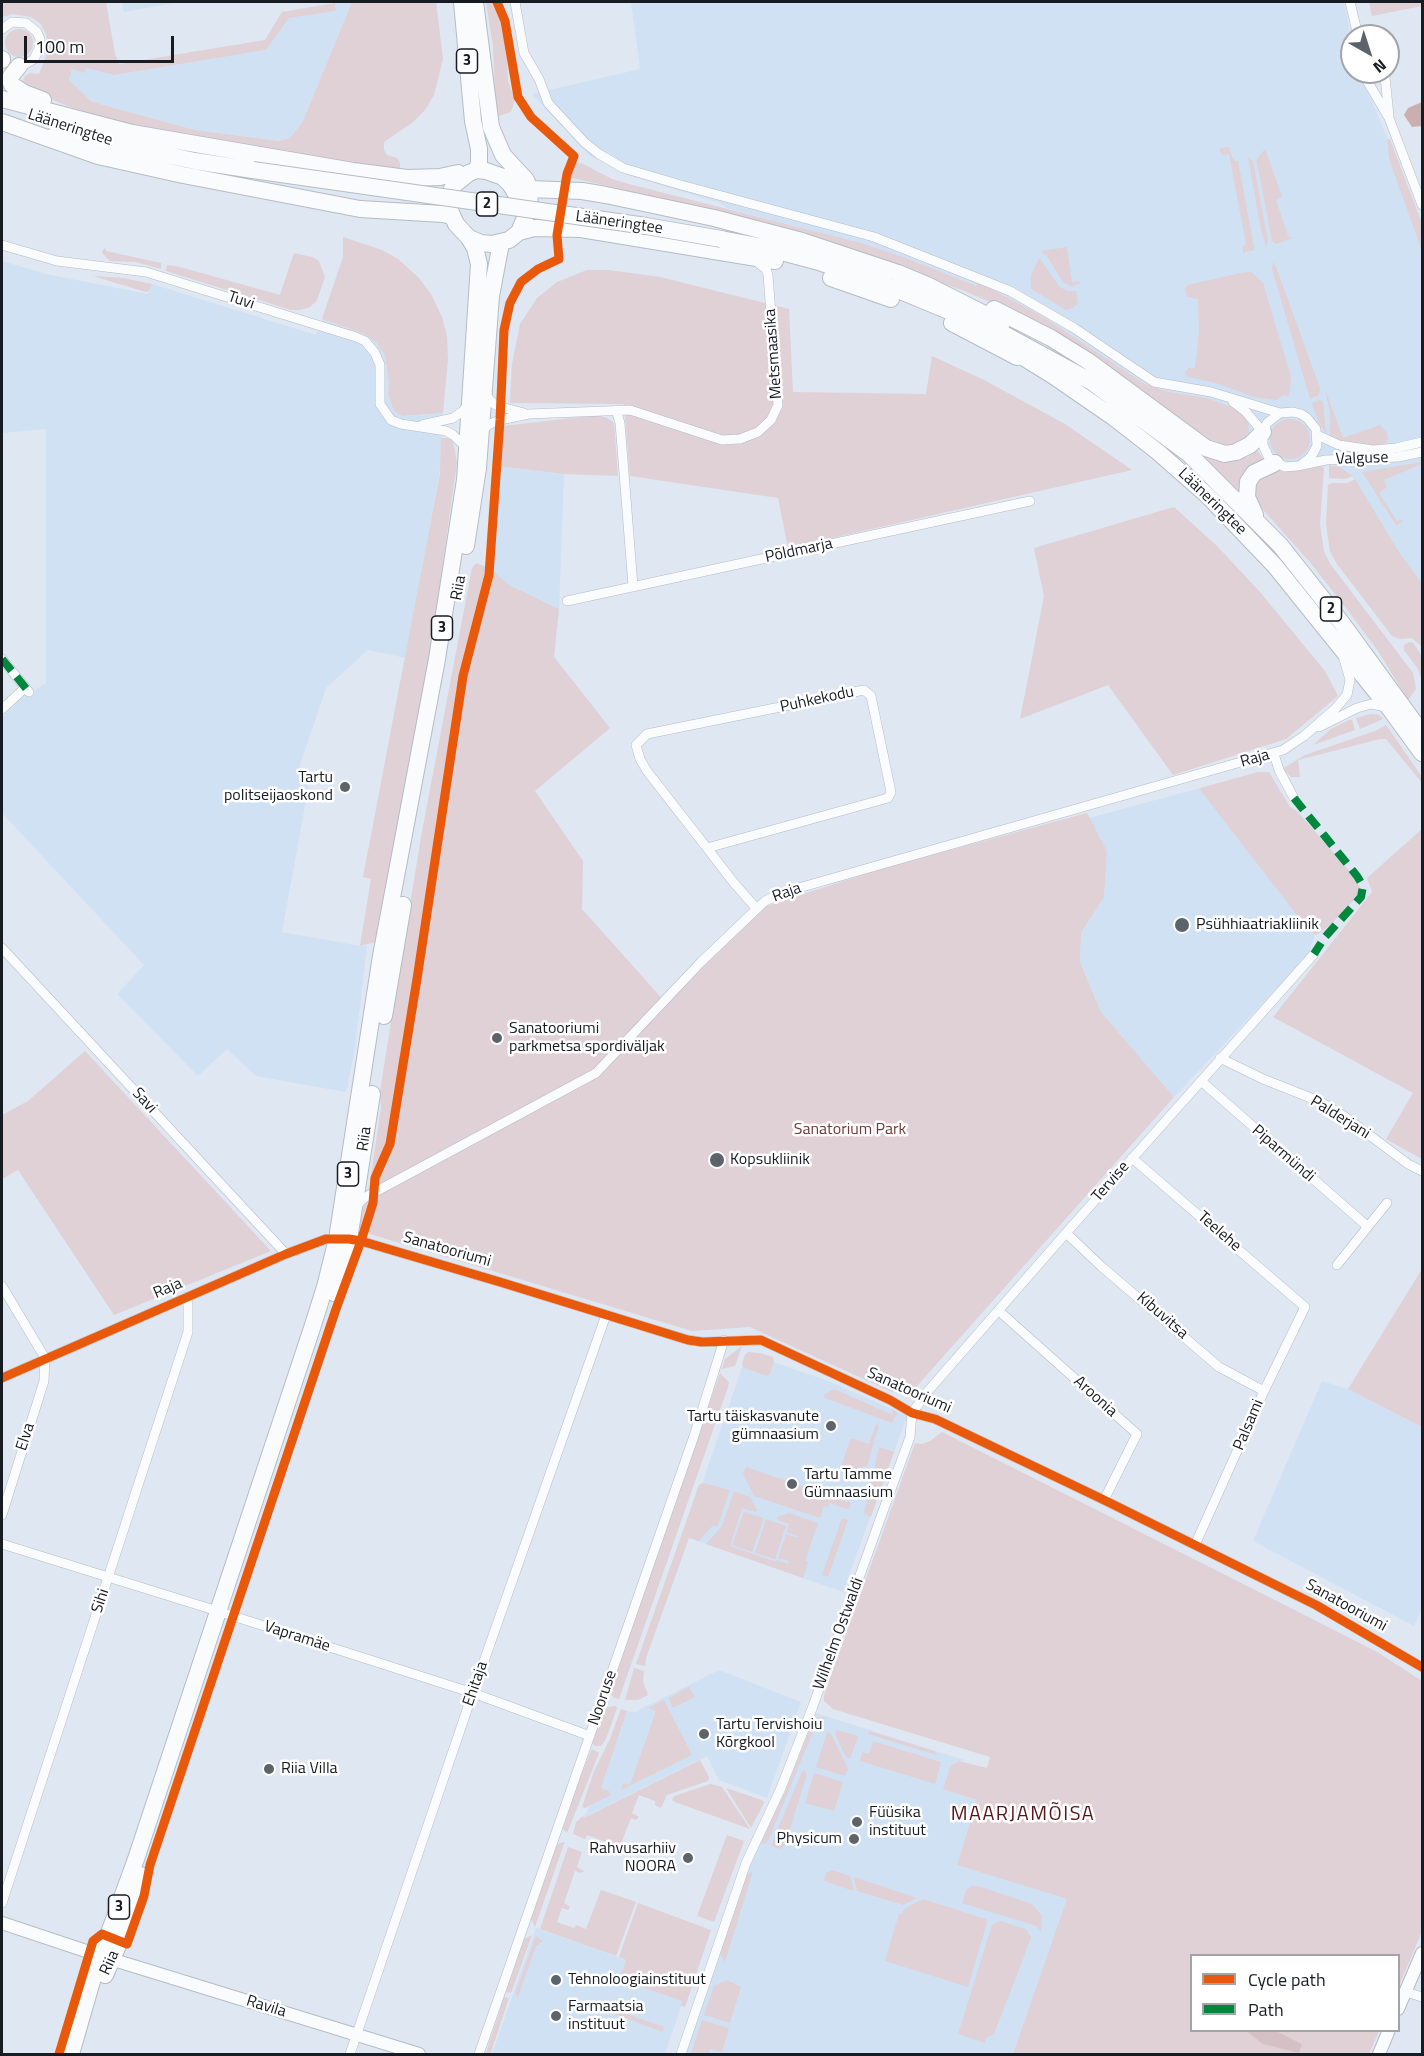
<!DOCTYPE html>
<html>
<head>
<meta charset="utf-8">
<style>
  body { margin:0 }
  #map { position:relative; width:1424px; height:2056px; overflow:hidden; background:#dee7f2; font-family:"Titillium Web",sans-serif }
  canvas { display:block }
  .frame { position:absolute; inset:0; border:3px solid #171c23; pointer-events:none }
  .legend { position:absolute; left:1190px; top:1954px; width:210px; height:78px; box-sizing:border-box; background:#fff; border:2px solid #a2a4a7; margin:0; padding:8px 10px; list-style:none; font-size:18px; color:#171c23 }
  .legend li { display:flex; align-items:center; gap:12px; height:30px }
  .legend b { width:30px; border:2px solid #a2a4a7 }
  .north { position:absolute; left:1340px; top:24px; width:60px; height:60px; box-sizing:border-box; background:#fff; border:2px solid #a2a4a7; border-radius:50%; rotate:141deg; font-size:16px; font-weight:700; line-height:24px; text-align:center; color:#171c23 }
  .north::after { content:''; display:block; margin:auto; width:21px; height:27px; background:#5d636b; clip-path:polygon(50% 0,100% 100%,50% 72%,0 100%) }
  .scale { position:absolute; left:24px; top:36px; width:150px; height:27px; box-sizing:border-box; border:3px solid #171c23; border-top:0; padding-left:8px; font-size:18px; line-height:21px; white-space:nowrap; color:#171c23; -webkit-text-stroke:4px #fff; paint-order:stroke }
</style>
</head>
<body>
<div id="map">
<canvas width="1424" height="2056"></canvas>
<div class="frame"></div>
<ul class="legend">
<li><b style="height:8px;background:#e8590c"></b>Cycle path</li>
<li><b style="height:8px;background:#00873e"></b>Path</li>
</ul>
<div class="north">N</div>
<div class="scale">100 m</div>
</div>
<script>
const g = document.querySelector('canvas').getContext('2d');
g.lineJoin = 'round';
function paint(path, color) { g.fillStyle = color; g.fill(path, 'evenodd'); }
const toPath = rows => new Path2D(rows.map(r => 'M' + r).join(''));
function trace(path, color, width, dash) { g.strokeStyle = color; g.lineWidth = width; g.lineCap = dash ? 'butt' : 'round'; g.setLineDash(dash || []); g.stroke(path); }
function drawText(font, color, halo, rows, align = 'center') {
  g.font = font + ' "Titillium Web",sans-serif'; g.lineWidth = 5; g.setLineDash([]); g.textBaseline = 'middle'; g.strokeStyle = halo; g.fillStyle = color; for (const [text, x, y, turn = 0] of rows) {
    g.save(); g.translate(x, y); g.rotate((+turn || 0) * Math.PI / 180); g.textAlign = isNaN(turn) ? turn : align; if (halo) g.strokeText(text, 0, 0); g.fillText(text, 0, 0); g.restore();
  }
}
paint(toPath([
  [122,2,180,2,124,12],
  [352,2,303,121,290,138,279,141,195,130,100,104,91,101,68,80,72,69,85,68,114,75,266,50,289,18,336,11,335,3],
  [631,2,1344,2,1352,44,1352,72,1359,72,1370,96,1422,222,1422,583,1399,552,1349,472,1333,465,1293,471,1276,470,1248,436,1207,398,1169,392,1145,384,1042,316,978,283,976,286,909,259,861,244,727,208,720,203,627,175,589,155,532,94,640,69],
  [2,261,46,274,148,294,152,284,316,335,322,319,364,334,377,343,385,356,389,382,388,395,394,411,402,416,443,413,440,469,406,658,368,650,326,688,298,771,311,773,282,932,360,946,367,946,355,1048,346,1092,256,1076,227,1049,198,1076,117,994,144,965,2,813,2,717,21,699,46,683,46,429,2,433],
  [499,466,564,474,559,609,509,585,491,569],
  [1200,788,1306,927,1315,935,1308,955,1174,1097,1101,1012,1080,962,1081,933,1104,897,1107,851,1089,818],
  [747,1353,831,1382,907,1416,843,1592,684,1536],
  [1322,1381,1348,1389,1422,1427,1422,1609,1414,1626,1253,1541],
  [719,1670,801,1702,767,1798,719,1780,707,1756,583,1818,601,1788,627,1711,635,1712],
  [816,1713,964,1760,955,1762,951,1765,944,1789,977,1800,958,1865,1068,1899,1013,2054,685,2054,750,1862,786,1790],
  [536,1928,626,1960,620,1979,683,2001,665,2054,492,2054]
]), '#d1e1f4');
paint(toPath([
  [2,2,106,2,115,54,119,64,265,40,282,12,335,3,336,11,289,18,266,50,114,75,86,68,84,73,72,69,69,80,91,101,100,104,195,130,279,141,290,138,303,121,352,2,436,2,443,59,434,95,425,110,413,122,384,142,384,150,387,155,397,158,400,163,400,171,131,127,68,106,24,88,22,82,25,76,30,73,39,74,49,49,46,34,40,23,31,17,13,14,2,17],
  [486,2,494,2,499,13,507,60,508,81,515,100,511,112,496,117,493,46],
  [1369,2,1422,2,1422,6,1372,16],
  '5 43a14 14 0 1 1 28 0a14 14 0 1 1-28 0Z',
  [1390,139,1422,224,1422,251,1389,159,1387,140],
  [1229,147,1232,157,1235,161,1238,161,1254,247,1254,250,1243,253,1243,246,1246,244,1229,154,1222,155,1220,151,1220,148],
  [1265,149,1282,196,1276,200,1289,238,1296,237,1276,244,1272,241,1257,163,1257,159],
  [1248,158,1253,161,1268,241,1266,247,1261,230],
  [576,163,581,163,612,179,629,184,861,243,909,259,976,286,978,282,1042,316,1145,384,1169,392,1207,398,1236,409,1248,421,1249,433,1245,439,1233,446,1217,446,995,304,962,290,902,269,646,195,569,177,571,168],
  [343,237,382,250,398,259,419,278,431,294,442,317,447,336,448,360,443,413,402,416,394,411,388,395,389,382,385,356,377,343,364,334,322,319,343,257],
  [1067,247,1072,282,1079,281,1080,284,1071,286,1063,282,1048,258,1041,251],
  [105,248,106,251,161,263,161,269,136,262,110,261,103,254,102,251],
  [294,253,312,257,319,261,325,277,317,300,310,307,300,310,291,310,166,271,167,265,180,267,280,295],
  [1039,258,1060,287,1067,291,1076,291,1078,303,1073,308,1066,310,1031,289,1031,275],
  [1273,262,1276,267,1320,388,1319,395,1310,399,1272,269],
  [587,270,609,270,660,277,789,309,793,392,926,394,932,356,984,380,1065,424,1132,470,788,548,778,498,630,476,624,404,510,403,512,364,520,324,537,298,557,282],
  [1251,272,1263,283,1291,377,1290,391,1288,397,1284,395,1277,400,1254,397,1216,383,1188,377,1185,373,1188,368,1195,368,1199,331,1198,299,1187,297,1185,289,1188,285,1240,273],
  [93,276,124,278,152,284,149,291,146,292],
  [1089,370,1230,461,1248,457,1257,450,1264,460,1239,492,1197,454],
  [1325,389,1343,438,1380,425,1386,431,1388,437,1387,442,1382,445,1362,445,1340,442,1330,438,1330,412],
  [1320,400,1323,402,1326,434,1319,423,1312,403],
  [598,415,607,418,614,423,618,476,564,474,499,466,503,426],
  '1270 439a20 20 0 1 1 40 0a20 20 0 1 1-40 0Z',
  [441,438,449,438,453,442,457,462,424,697,380,934,375,942,360,946,371,879,363,877,440,473],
  [1422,462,1422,464,1384,480,1387,487,1379,493,1397,521,1404,519,1401,523,1396,525,1362,472],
  [1329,465,1340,467,1353,476,1345,479,1329,478],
  [1322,466,1324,468,1320,524,1324,552,1331,565,1413,673,1416,689,1408,700,1378,651,1346,608,1309,561,1265,512,1254,497,1255,487,1262,476,1276,470,1293,471],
  [1355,479,1399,552,1422,583,1422,647,1412,638,1400,639,1392,636,1337,564,1330,552,1326,524,1328,485,1332,483,1347,483],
  [1174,507,1217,546,1260,592,1325,671,1338,696,1286,739,1173,775,1108,685,1020,719,1044,596,1034,548],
  [476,563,491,569,509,585,559,609,554,657,610,728,535,791,583,861,582,909,666,1003,764,907,880,869,1087,813,1107,851,1104,897,1081,933,1080,962,1101,1012,1174,1097,909,1395,892,1392,750,1327,692,1331,360,1231,360,1221,369,1188,381,1108,380,1091,421,837,472,568],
  [1409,642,1413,643,1422,656,1422,681,1418,669,1404,650,1404,645],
  [1371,714,1379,715,1383,719,1360,729,1356,718],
  [1349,720,1352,720,1355,730,1313,745,1331,729],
  [1386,725,1422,777,1422,783,1386,739,1380,739,1298,760,1300,777,1291,777,1285,771,1284,768,1305,755,1375,731],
  [1258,772,1269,772,1290,807,1297,811,1352,874,1360,888,1356,898,1329,926,1319,933,1315,935,1306,927,1201,791,1200,788],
  [1422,829,1422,1159,1386,1139,1413,1093,1273,1017,1372,892,1367,878],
  [85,1051,271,1251,114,1315,18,1170,2,1179,2,1115,28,1101],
  [1422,1269,1422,1427,1348,1389],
  [742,1346,735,1366,722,1369,725,1359],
  [748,1352,760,1353,773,1357,774,1361,770,1374,766,1376,743,1367,742,1364,745,1355],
  [720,1373,729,1382,728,1387,619,1699,615,1698,609,1693],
  [834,1389,893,1415,892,1408,897,1413,892,1423,825,1398,824,1395],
  [876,1424,879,1425,867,1466,845,1472,840,1470,851,1438,869,1444],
  [942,1432,1271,1598,1377,1652,1422,1681,1422,1931,1399,1986,1398,1956,1192,1956,1192,2030,1379,2031,1369,2054,1013,2054,1067,1899,957,1865,977,1800,943,1789,949,1770,951,1765,959,1761,987,1768,990,1757,833,1709,824,1701,824,1695,915,1443,922,1444,930,1441],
  [879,1447,894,1452,871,1517,864,1514],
  [746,1467,851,1503,850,1507,847,1509,829,1503,828,1507,824,1506,820,1518,754,1496,743,1474],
  [703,1483,730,1490,718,1525,716,1527,713,1525,699,1541,689,1538,646,1658,645,1666,636,1664,699,1485],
  [734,1491,750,1497,757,1510,756,1512,742,1508,730,1546,776,1562,777,1560,788,1564,789,1561,778,1558,786,1534,797,1538,798,1536,787,1532,789,1524,778,1520,777,1517,789,1513,818,1523,805,1561,808,1562,803,1578,706,1544,722,1526],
  [744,1512,764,1518,752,1552,732,1545],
  [842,1518,848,1520,828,1577,822,1575],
  [766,1519,786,1526,775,1559,755,1553],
  [634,1668,644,1671,643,1682,648,1695,638,1700,625,1700],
  [689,1687,695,1697,673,1708,669,1698],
  [664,1700,692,1755,621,1790,623,1783,630,1785,656,1711,648,1708],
  [616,1706,617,1708,606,1739,601,1746,595,1746,592,1743,604,1710,608,1707],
  [621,1709,627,1711,601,1788,609,1791,611,1795,585,1808,582,1807,594,1771,610,1739],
  [818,1717,825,1717,815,1727,768,1841,764,1844,761,1843,786,1790,813,1721],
  [836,1730,858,1736,850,1759,846,1757,835,1734],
  [869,1731,934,1751,939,1756,868,1734],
  [827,1732,831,1734,848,1768,845,1776,816,1767],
  [873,1741,941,1762,935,1784,860,1761,862,1752,869,1754],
  [592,1749,599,1753,567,1833,563,1829,579,1780],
  [700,1760,709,1777,708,1781,667,1795,661,1808,655,1805,655,1801,639,1795,632,1813,639,1817,636,1820,631,1818,620,1846,625,1849,626,1852,605,1846,606,1842,587,1835,585,1839,573,1834,576,1822,583,1816,584,1818],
  [804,1770,807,1774,785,1845,780,1849,776,1848,771,1845,802,1772],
  [814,1773,843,1782,834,1811,805,1803],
  [711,1784,722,1787,750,1829,675,1802,672,1800,674,1796],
  [726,1788,762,1800,764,1803,751,1828],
  [727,1835,744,1841,714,1922,697,1916],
  [565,1842,564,1844,535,1927,531,1919,556,1846,560,1843],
  [568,1847,582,1852,577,1867,584,1871,581,1873,575,1871,564,1903,570,1907,568,1910,562,1908,557,1922,574,1928,576,1925,586,1929,601,1890,636,1902,616,1956,540,1929],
  [832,1870,850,1876,854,1891,824,1881,826,1873],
  [753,1871,725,1962,721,1956,720,1949,747,1875],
  [854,1877,917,1898,903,1905,857,1891],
  [972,1886,978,1886,1032,1904,1042,1916,1041,1931,1036,1926,962,1903,966,1890],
  [923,1899,986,1919,987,1923,968,1987,885,1961,899,1914,902,1914,904,1909],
  [638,1903,711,1930,685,2007,681,2006,682,2001,619,1979,626,1960,619,1957],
  [1000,1921,1026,1929,1031,1938,994,2034,986,2038,985,2043,958,2034,992,1925],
  [532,1935,511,1993,506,1992,524,1939],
  [536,1936,543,1941,536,1946,518,1997,515,1994],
  [727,1980,741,1987,730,2023,704,2015,714,1986],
  [504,1997,509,1998,491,2052,490,2054,486,2053],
  [615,2010,664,2027,663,2032,614,2014],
  [702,2020,729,2028,722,2052,710,2049,709,2054,691,2054]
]), '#dfd1d5');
paint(toPath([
  [1246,2031,1276,2031,1302,2044,1299,2053,1263,2044]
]), '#d5c1c5');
paint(toPath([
  [1422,102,1422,126,1412,127,1404,115,1408,108]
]), '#caafb1');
const minor = toPath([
  [515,2,524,53,539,79,548,103,584,142,599,154,623,168,681,185,874,237,1010,291,1074,328,1154,382,1211,392,1280,413],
  [1350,2,1358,36],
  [2,29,12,22,26,23,37,32,40,39,40,46,34,59,24,65,16,65],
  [1362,72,1389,118,1422,205],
  [1387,72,1385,77,1389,116],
  [2,245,57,261,146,272,356,337,365,341,375,353,380,365,380,404,391,420,401,424,446,431,453,435,466,447],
  [484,393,494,404,501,407,524,413],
  [1233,402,1246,412,1263,432],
  [616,410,620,423,633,586],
  [422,425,453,418,463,411,468,404],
  [481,431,490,424,500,420,529,414,630,410,722,440,740,439,758,432,771,420,778,405,768,275,766,269,758,263],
  [1317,435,1339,445,1373,450,1396,448,1422,442],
  [1302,464,1311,457,1317,446,1316,429,1307,418,1301,414,1293,412,1280,413,1267,423,1263,432,1263,445,1269,458,1285,467,1297,466,1326,460,1398,457,1422,452],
  [567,601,1030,501],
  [2,659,29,692],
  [2,709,25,688],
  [1319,727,1357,708,1371,704,1387,707],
  [1274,754,1279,770,1294,798],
  [707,848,888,798,891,792,871,696,864,690,647,734,636,745,640,759,647,771,707,848,734,883,756,908],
  [2,948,286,1254],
  [1220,1058,1263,1079,1321,1102,1344,1116,1408,1164,1422,1171],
  [1201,1081,1367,1226],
  [1132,1158,1305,1307,1264,1391,1195,1545],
  [357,1205,364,1198,596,1073,701,962,765,901,788,891,1283,750,1304,736,1335,709,1347,695,1350,680,1344,659],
  [1066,1233,1102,1267,1219,1367,1264,1391],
  [1337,1265,1387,1203],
  [2,1286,45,1358,44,1381,2,1515],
  [999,1311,1137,1434,1104,1500],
  [2,1378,286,1254,326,1239,349,1239,361,1241,500,1282,688,1340,702,1342,761,1340,890,1400,912,1413,935,1419,1104,1500,1316,1605,1422,1667],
  [2,1544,211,1609,473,1693,590,1736],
  [2,1903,188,1332,188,1304,186,1297],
  [1406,1992,1422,1997],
  [350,2054,471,1698,606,1315],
  [479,2054,694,1436,724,1340],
  [681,2054,746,1863,781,1788,813,1706,878,1525,910,1437,912,1413,928,1391,1066,1233,1314,954]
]);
const tertiary = toPath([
  [2,1923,101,1956,419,2054],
  [1398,2009,1422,1953],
  [1379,2054,1389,2030]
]);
const trunk = toPath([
  [462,2,473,121,479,149,479,162,477,170],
  [475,2,491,127,503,155,526,180,530,189,529,208,519,232,509,240,492,244,481,243,469,238,456,224,448,206,449,195,454,185,469,173,477,170,486,171,503,177,510,184,516,194,523,197],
  [2,60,2,59],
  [19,66,11,76,10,80,12,85,24,93,43,100],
  [2,99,132,133,353,171,407,178,440,177,458,173],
  [2,122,98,156,183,175,360,209,443,214,451,216],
  [57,132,195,161,253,170],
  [520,185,530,189,582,191,606,195,714,218,802,241,898,273,929,286,1002,323],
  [519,232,534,228,581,229,775,261],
  [721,239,763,247,819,262,898,290,1002,333,1092,382,1189,454,1280,545,1341,622,1422,733],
  [831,278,891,299],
  [994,309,1051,338,1088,361,1206,448,1225,454,1236,452,1250,445,1263,432],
  [952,323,1017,357],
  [1008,348,1052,375,1113,417,1158,452,1208,496,1275,566,1390,709,1422,753],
  [1255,515,1247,497,1248,482,1254,473,1275,463],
  [466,546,478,468,491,296,501,243],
  [384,1016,403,905],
  [334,1293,349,1239,372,1094],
  [105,1975,120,1941,141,1875],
  [71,2054,94,1974,136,1859,312,1328,325,1287,337,1239,381,956,437,659,465,480,479,264,475,248,469,238]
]);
trace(minor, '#b5bcc5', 10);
trace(tertiary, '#b5bcc5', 14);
trace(trunk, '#b5bcc5', 18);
trace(minor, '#fafbfd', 9);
trace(tertiary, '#fafbfd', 12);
trace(trunk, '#fafbfd', 16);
const trunkBridge = toPath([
  [253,170,646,226,721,239]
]);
trace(trunkBridge, '#b5bcc5', 18, []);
trace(trunkBridge, '#fafbfd', 16);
trace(toPath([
  [2,659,29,692],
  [1294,798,1357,876,1363,886,1361,897,1325,937,1314,954]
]), '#00873e', 8, [15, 8]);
trace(toPath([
  [2,1378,286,1254,326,1239,349,1239,361,1241,500,1282,688,1340,702,1342,761,1340,890,1400,912,1413,935,1419,1104,1500,1316,1605,1422,1667],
  [59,2054,93,1941,102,1934,127,1944,144,1896,150,1865,336,1309,361,1241,373,1203,375,1178,390,1144,417,979,463,676,489,575,500,420,504,330,510,303,521,282,538,269,559,259,557,235,567,174,574,156,531,117,518,97,505,21,497,2]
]), '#e8590c', 9);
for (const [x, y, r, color] of [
  [345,787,6,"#5d636b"],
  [1182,925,8,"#5d636b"],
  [497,1038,6,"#5d636b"],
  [717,1160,8,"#5d636b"],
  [831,1426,6,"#5d636b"],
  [792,1484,6,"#5d636b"],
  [704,1734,6,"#5d636b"],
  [269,1769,6,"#5d636b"],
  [857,1822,6,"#5d636b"],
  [854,1839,6,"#5d636b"],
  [688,1858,6,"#5d636b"],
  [556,1980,6,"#5d636b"],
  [556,2016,6,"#5d636b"]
]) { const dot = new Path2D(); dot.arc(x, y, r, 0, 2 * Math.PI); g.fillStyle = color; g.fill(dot); trace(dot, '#fff', 2); }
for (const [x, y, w] of [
  [467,61,21],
  [487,204,21],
  [1331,609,21],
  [442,628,21],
  [348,1174,21],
  [119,1907,21]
]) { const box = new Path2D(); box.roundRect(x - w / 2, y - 12, w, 24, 4.5); g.fillStyle = '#fff'; g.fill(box); trace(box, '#171c23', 1.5); }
drawText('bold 15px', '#171c23', null, [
  ["3",467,61],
  ["2",487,204],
  ["2",1331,609],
  ["3",442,628],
  ["3",348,1174],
  ["3",119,1907]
]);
drawText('16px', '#171c23', '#fff', [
  ["Lääneringtee",70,128,18],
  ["Lääneringtee",619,223,8],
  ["Tuvi",241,301,18],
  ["Metsmaasika",774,354,-94],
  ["Valguse",1362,459,-2],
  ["Lääneringtee",1212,502,44],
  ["Põldmarja",799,551,-12],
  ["Riia",459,588,-80],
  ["Puhkekodu",817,700,-12],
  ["Raja",1255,759,-16],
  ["Raja",787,893,-20],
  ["Savi",144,1101,47],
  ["Palderjani",1340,1118,32],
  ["Riia",365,1139,-82],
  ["Piparmündi",1283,1154,41],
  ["Tervise",1111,1182,-49],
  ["Teelehe",1219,1232,41],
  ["Sanatooriumi",447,1250,16],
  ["Raja",168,1289,-23],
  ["Kibuvitsa",1162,1316,41],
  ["Sanatooriumi",909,1391,24],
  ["Aroonia",1095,1397,42],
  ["Palsami",1249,1425,-67],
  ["Elva",26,1437,-72],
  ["Sihi",101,1601,-72],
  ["Sanatooriumi",1346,1606,29],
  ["Wilhelm Ostwaldi",839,1634,-70],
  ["Vapramäe",297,1637,18],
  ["Ehitaja",476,1684,-71],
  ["Nooruse",603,1698,-71],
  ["Riia",110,1963,-66],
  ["Ravila",266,2007,17]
]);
drawText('16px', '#171c23', '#fff', [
  ["Tartu",333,778,"right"],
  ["politseijaoskond",333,796,"right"],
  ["Psühhiaatriakliinik",1196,925],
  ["Sanatooriumi",509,1029],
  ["parkmetsa spordiväljak",509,1047],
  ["Kopsukliinik",730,1160],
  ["Tartu täiskasvanute",819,1417,"right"],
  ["gümnaasium",819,1435,"right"],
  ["Tartu Tamme",804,1475],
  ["Gümnaasium",804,1493],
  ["Tartu Tervishoiu",716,1725],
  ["Kõrgkool",716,1743],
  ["Riia Villa",281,1769],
  ["Füüsika",869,1813],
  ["instituut",869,1831],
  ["Physicum",842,1839,"right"],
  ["Rahvusarhiiv",676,1849,"right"],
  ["NOORA",676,1867,"right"],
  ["Tehnoloogiainstituut",568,1980],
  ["Farmaatsia",568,2007],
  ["instituut",568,2025]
], 'left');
drawText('16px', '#733938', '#fff', [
  ["Sanatorium Park",850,1130]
]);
g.letterSpacing = '1.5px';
drawText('20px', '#5a1519', '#fff', [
  ["MAARJAMÕISA",1023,1815]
]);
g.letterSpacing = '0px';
</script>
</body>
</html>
